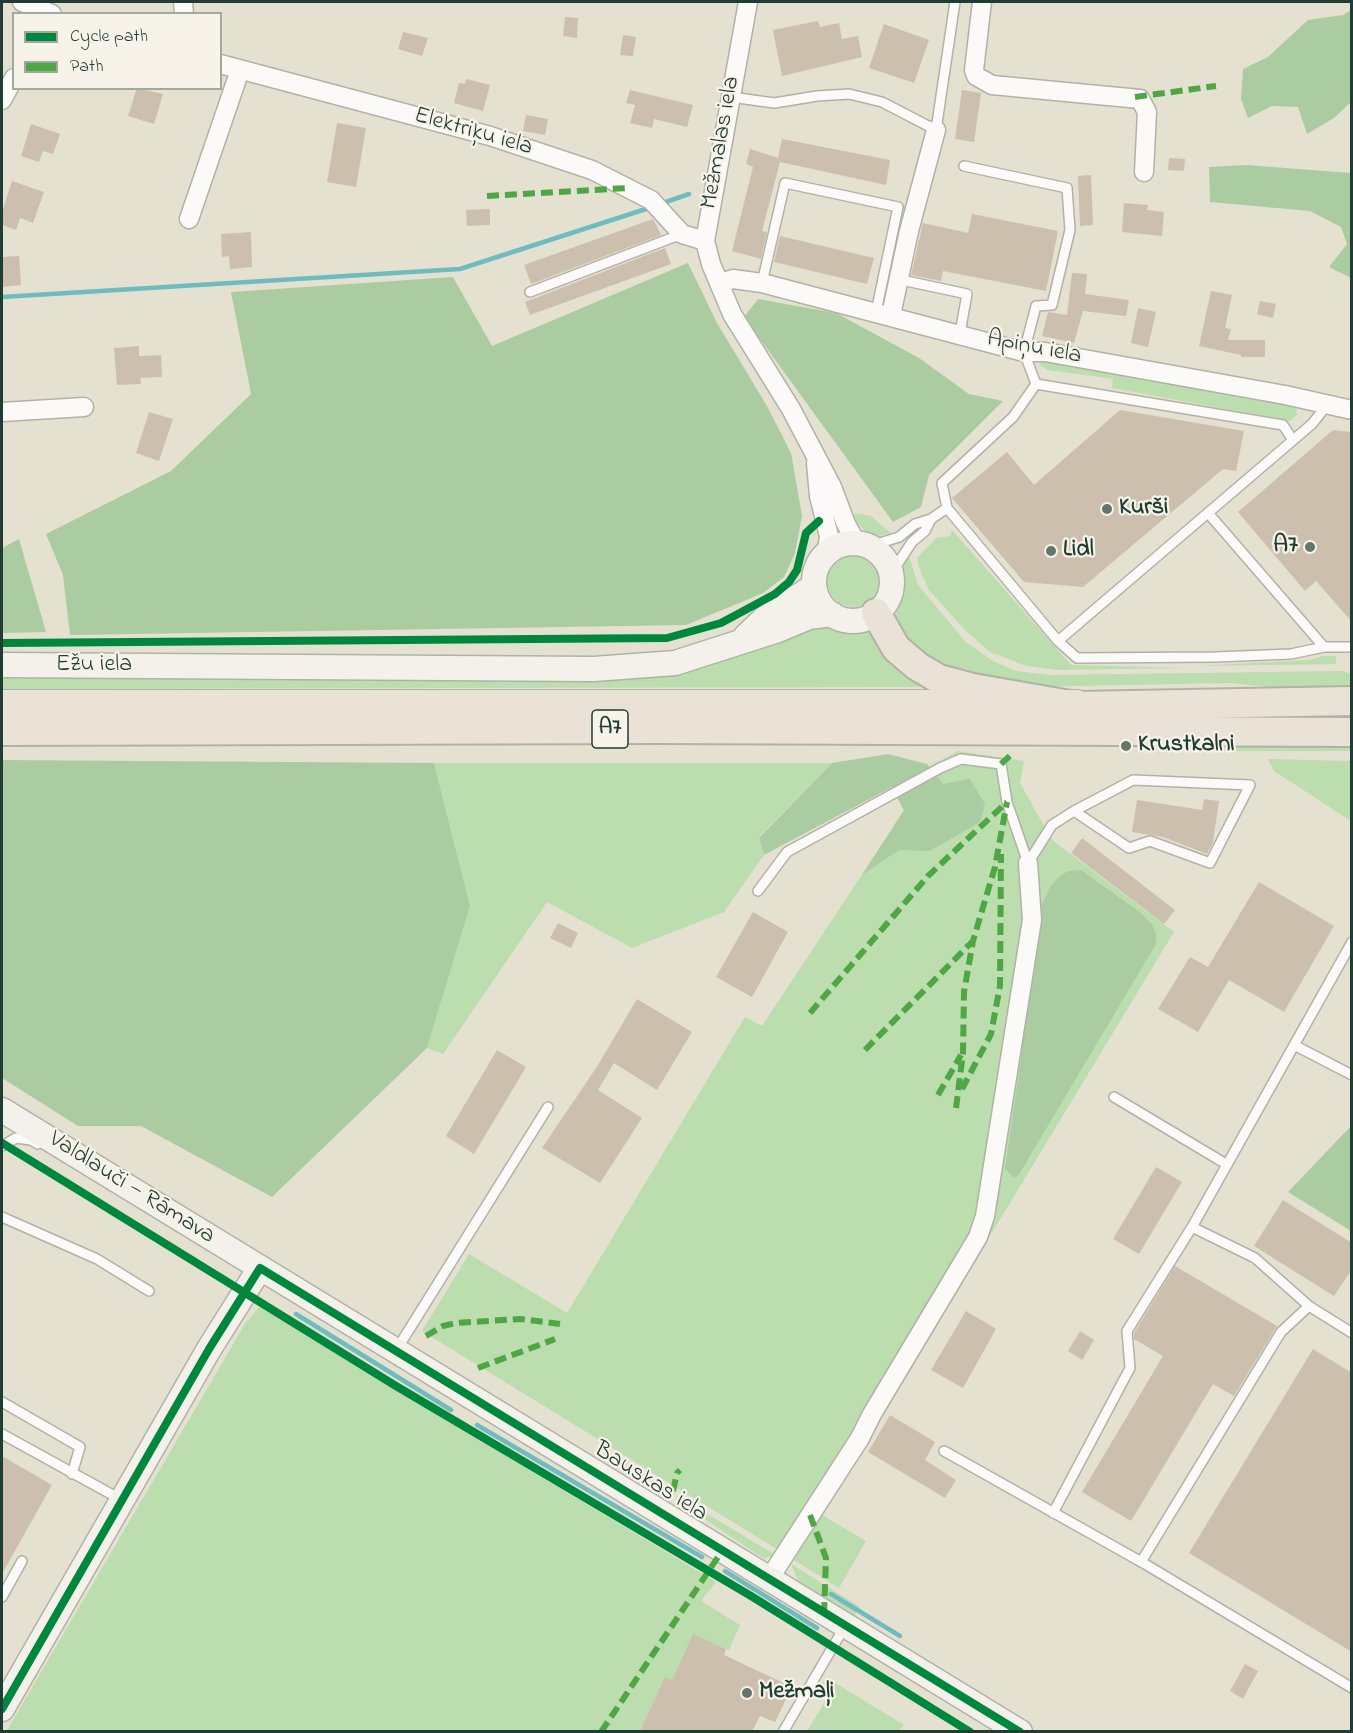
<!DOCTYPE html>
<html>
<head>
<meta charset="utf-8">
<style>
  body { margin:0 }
  #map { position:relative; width:1353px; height:1733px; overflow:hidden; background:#e4e1d1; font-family:"Indie Flower",sans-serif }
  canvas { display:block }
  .frame { position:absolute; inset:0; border:3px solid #1f3d34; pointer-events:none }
  .legend { position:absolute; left:12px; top:12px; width:210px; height:78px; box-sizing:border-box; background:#f7f3e8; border:2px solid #a1aaa0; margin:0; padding:8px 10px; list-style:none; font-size:18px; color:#1f3d34 }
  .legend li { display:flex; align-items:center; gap:12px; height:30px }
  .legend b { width:30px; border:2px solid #a1aaa0 }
</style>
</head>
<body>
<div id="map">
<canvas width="1353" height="1733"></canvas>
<div class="frame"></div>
<ul class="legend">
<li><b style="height:8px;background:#00873e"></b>Cycle path</li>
<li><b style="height:8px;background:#4fa644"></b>Path</li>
</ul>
</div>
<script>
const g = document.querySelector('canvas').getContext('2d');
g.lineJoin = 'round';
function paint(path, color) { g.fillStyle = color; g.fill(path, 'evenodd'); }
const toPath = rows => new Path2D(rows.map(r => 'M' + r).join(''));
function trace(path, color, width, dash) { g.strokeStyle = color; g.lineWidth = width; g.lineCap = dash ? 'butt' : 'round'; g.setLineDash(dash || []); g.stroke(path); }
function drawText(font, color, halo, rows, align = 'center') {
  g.font = font + ' "Indie Flower",sans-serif'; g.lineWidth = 4.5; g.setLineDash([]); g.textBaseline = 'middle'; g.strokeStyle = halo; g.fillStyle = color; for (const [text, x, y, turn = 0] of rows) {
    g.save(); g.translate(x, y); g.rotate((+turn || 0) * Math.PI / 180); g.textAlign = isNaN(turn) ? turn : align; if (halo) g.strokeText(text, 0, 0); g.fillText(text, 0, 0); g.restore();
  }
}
paint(toPath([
  [1040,361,1288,405,1296,408,1297,415,1290,421,1112,388,1113,379,1048,370,1041,366],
  [859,514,871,516,891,533,877,536,867,533,850,515],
  [952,530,1071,665,1188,668,1057,670,1027,666,990,652,965,630,929,590,921,573,917,558,936,538,950,536],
  '827 580a27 27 0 1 1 54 0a27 27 0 1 1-54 0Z',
  [909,556,918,585,965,641,993,661,1016,671,1051,675,1343,671,1351,674,1351,688,1287,689,1230,683,1024,687,992,684,921,658,894,624,904,564],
  [826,626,849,632,868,631,892,660,931,687,2,689,2,676,659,674,807,627],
  [1323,656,1336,656,1336,664,1194,666,1310,660],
  [1281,743,1298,743,1303,747,1335,747,1337,743,1352,743,1351,751,1195,751,1195,748,1238,744,1241,746,1280,746],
  [958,751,1024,761,1020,783,1052,840,1174,932,838,1487,780,1551,422,1331,469,1254,567,1313,745,1017,762,1026,904,811,892,787],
  [1268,759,1351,761,1351,821,1274,771],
  [434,763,832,763,759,837,764,855,724,912,632,948,547,902,443,1054,427,1048,470,906],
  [259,1307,278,1315,373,1376,716,1582,701,1601,740,1625,729,1650,693,1635,672,1680,665,1678,640,1731,6,1732,245,1324],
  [691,1504,777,1556,763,1558,688,1508],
  [822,1515,866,1541,839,1588,794,1560],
  [791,1564,860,1607,855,1615,798,1581],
  [826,1678,827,1678,904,1725,899,1731,807,1731,831,1692,821,1685]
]), '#bcddad');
paint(toPath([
  [1351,10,1351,102,1334,118,1307,134,1298,107,1272,106,1248,118,1241,99,1243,69,1268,57,1308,20,1343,15],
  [1246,165,1351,173,1351,278,1329,267,1347,244,1341,227,1310,211,1210,202,1209,167],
  [688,263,717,323,767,406,791,453,802,516,795,553,784,577,763,593,686,625,70,635,63,575,46,534,171,471,251,394,231,292,453,277,492,346],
  [758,299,836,313,919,358,969,394,1003,401,929,475,921,507,893,522,744,317],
  [19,539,46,632,2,633,2,548],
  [888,754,927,764,943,784,970,779,985,804,980,822,930,851,899,850,862,875,904,810,892,787,764,855,759,838,832,763],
  [2,760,434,763,470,906,427,1048,272,1197,141,1126,78,1126,2,1078],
  [1081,870,1141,913,1152,924,1156,934,1156,944,1018,1176,1013,1177,1005,1168,1021,1059,1030,965,1041,906,1050,887,1059,877,1068,871],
  [1351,1126,1351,1231,1288,1192]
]), '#abcca1');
trace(toPath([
  [660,204,689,194],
  [2,297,460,269,652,207],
  [296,1314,451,1410],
  [477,1425,702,1557],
  [725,1571,817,1628],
  [831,1594,900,1636]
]), '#6ebcc0', 4.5);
paint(toPath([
  [565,17,578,18,577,38,563,36],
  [818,21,820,27,839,23,842,39,858,36,862,57,782,76,773,30],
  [884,24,929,40,914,83,869,68],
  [403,32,428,38,422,56,398,49],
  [623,35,636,37,633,56,620,55],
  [466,79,490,85,483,111,454,103,459,83,465,84],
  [137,88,163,94,154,124,128,116],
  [630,90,693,105,687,127,654,119,652,128,630,123,635,105,626,103],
  [962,90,981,93,974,142,955,139],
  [526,115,548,119,545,135,523,131],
  [337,123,366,128,356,187,327,182],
  [31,124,60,134,53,154,43,151,39,162,21,156],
  [782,139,890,160,886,185,780,162,762,231,767,232,761,259,732,251,753,167,746,164,750,149,778,158],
  [1169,158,1185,159,1184,171,1168,170],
  [1091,175,1093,225,1080,226,1078,176],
  [12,181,44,192,33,223,20,218,16,230,2,225,2,212],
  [1124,203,1148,205,1147,210,1164,212,1162,236,1122,232],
  [490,209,490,225,467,226,466,210],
  [972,214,1058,231,1046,291,943,271,941,281,911,275,923,223,968,233],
  [653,219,661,235,531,284,524,265],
  [251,232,252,267,230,269,229,256,222,257,221,234],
  [780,236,874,258,867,284,774,262],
  [665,248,671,264,530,315,525,302],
  [19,256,21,285,2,287,2,257],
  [1072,273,1087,274,1085,294,1129,300,1126,316,1083,311,1074,343,1042,336,1048,312,1067,315],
  [1211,291,1232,295,1225,328,1231,329,1228,340,1265,340,1265,357,1241,357,1241,355,1199,346],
  [1260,301,1276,304,1273,318,1257,314],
  [1138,308,1156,312,1148,347,1131,343],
  [139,346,139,356,161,355,162,377,140,378,141,384,117,385,114,348],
  [1120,410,1244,431,1236,471,1223,469,1083,587,1024,582,952,498,1007,452,1034,485],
  [149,412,173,419,159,461,136,453],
  [1333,430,1352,432,1352,622,1316,581,1305,591,1238,512],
  [1204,799,1219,801,1213,842,1207,854,1163,837,1132,832,1137,800,1202,810],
  [1082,838,1175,910,1164,924,1071,853],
  [1259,882,1334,926,1284,1012,1229,980,1198,1032,1158,1009,1190,957,1208,967],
  [753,912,788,932,752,997,716,977],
  [558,923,578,933,571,948,550,938],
  [637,999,692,1032,657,1090,614,1063,598,1090,642,1118,600,1183,542,1148,598,1065],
  [497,1050,526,1067,474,1154,446,1136],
  [1156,1167,1182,1182,1139,1254,1113,1239],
  [1283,1200,1352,1243,1352,1269,1334,1296,1254,1246],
  [1175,1266,1277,1326,1234,1396,1213,1384,1131,1521,1082,1492,1163,1356,1134,1339,1134,1333],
  [966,1311,996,1329,963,1388,931,1370],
  [1080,1331,1094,1340,1082,1360,1068,1351],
  [1313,1349,1352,1373,1352,1652,1189,1553],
  [890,1415,935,1442,925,1460,956,1480,945,1498,868,1452],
  [2,1456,52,1485,2,1574],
  [693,1634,726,1649,724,1655,792,1687,775,1722,760,1716,752,1731,640,1731,665,1677,672,1680],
  [1245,1664,1258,1671,1243,1699,1230,1691]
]), '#ccbfad');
const service = toPath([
  [731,97,774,103,817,96,849,94,882,102,936,130,955,2],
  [964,166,1067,188,1070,230,1052,305,1036,306,1024,352,1036,384,1013,417,942,483,947,508,1058,641,1077,658,1215,657,1291,654,1324,647,1352,647],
  [897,279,967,294,960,333],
  [762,283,785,183,898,207,876,312],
  [530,292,682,234],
  [1036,384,1283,425,1293,440],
  [1208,513,1324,647],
  [870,546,899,537,915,524,931,519,947,508],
  [891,574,912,542,925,531,931,519],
  [1058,641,1312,424,1327,405],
  [1028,863,1052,825,1074,811,1129,848,1150,841,1210,863,1250,785,1133,780,1074,811],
  [758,891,787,852,940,768,961,759,1001,764,1007,802,1028,863],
  [1352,942,1192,1227,1255,1258,1309,1306,1352,1333],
  [1294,1045,1352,1075],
  [1114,1097,1226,1164],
  [2,1146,16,1138,31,1140,38,1144],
  [2,1217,97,1259,149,1291],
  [397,1349,548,1107],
  [2,1402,80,1447,72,1474],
  [2,1434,120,1499],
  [944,1451,1145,1564,1352,1688],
  [1053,1513,1130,1368,1127,1331,1192,1227],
  [1141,1562,1281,1332,1309,1306],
  [2,1597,22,1561],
  [783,1732,845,1626]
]);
const minor = toPath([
  [22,2,52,14],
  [183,2,184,14],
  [748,2,705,241,711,264,732,314,791,409,832,487,846,524,856,542],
  [982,2,974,70,976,76,992,85,1140,99,1147,112,1144,172],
  [220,64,490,136,592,170,651,200,682,234,705,241],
  [2,100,14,78],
  [189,219,240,70],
  [720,283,733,279,762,283,1024,352,1045,352,1285,395,1352,410],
  [891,315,909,231,936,130],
  [2,412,84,407],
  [816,463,819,496,829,536,827,551],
  [769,1579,860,1438,872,1414,978,1237,985,1216,1032,920,1028,863]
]);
const secondary = toPath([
  '814 582a39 39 0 1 1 78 0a39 39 0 1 1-78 0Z',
  [746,636,765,618,814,586],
  [2,665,594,669,675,663,778,630,809,617,832,614],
  [2,1110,1020,1732],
  [2,1709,209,1349,260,1268]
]);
const trunk = toPath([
  [876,613,896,648,917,666,939,679,973,688,1076,706,1352,701],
  [2,731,659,729,1352,732]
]);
const motorway = toPath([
  [2,706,1076,706]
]);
trace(service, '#b1b2a7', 12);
trace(minor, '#b1b2a7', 21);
trace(secondary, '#b1b2a7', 27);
trace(trunk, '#b1b2a7', 32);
trace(motorway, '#b1b2a7', 34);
trace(service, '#fbfaf8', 9);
trace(minor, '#fbfaf8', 18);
trace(secondary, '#f4f1ea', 24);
trace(trunk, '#eae2d6', 28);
trace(motorway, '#eae2d6', 32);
trace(toPath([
  [1135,97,1216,86],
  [487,196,628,188],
  [1001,764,1013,753],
  [810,1013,928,876,1007,802],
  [865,1050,973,941],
  [962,1089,991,1034,1000,986,1001,854],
  [938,1095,961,1055],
  [956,1108,963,1053,964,992,973,941,995,867,1007,802],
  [426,1336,443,1326,456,1323,520,1319,560,1324],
  [478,1368,555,1339],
  [673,1491,677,1473,680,1470],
  [810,1515,826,1558,824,1614],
  [601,1732,722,1551]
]), '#4fa644', 6, [12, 6]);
trace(toPath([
  [2,643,667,638,721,623,775,594,789,582,797,570,806,533,819,521],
  [2,1143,396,1386,751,1596,970,1732],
  [2,1709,209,1349,260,1268,1020,1732]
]), '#00873e', 8);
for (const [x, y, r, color] of [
  [1107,509,6,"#64766b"],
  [1310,547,6,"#64766b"],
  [1051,551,6,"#64766b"],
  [1126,746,6,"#64766b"],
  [747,1693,6,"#64766b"]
]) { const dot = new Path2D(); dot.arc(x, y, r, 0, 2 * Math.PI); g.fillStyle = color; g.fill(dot); trace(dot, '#f7f3e8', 2); }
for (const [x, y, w] of [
  [610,729,36]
]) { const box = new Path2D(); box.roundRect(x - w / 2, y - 19, w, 38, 4.5); g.fillStyle = '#f7f3e8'; g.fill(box); trace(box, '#1f3d34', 1.5); }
drawText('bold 22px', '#1f3d34', null, [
  ["A7",610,729]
]);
drawText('24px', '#1f3d34', '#f7f3e8', [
  ["Elektriķu iela",473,133,16],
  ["Mežmalas iela",722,143,-80],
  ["Apiņu iela",1034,349,11],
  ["Ežu iela",94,666],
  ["Valdlauči — Rāmava",131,1189,32],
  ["Bauskas iela",650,1483,32]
]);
drawText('bold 24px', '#1f3d34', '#f7f3e8', [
  ["Kurši",1119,509],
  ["A7",1298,547,"right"],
  ["Lidl",1063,551],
  ["Krustkalni",1138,746],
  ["Mežmaļi",759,1693]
], 'left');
</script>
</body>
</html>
